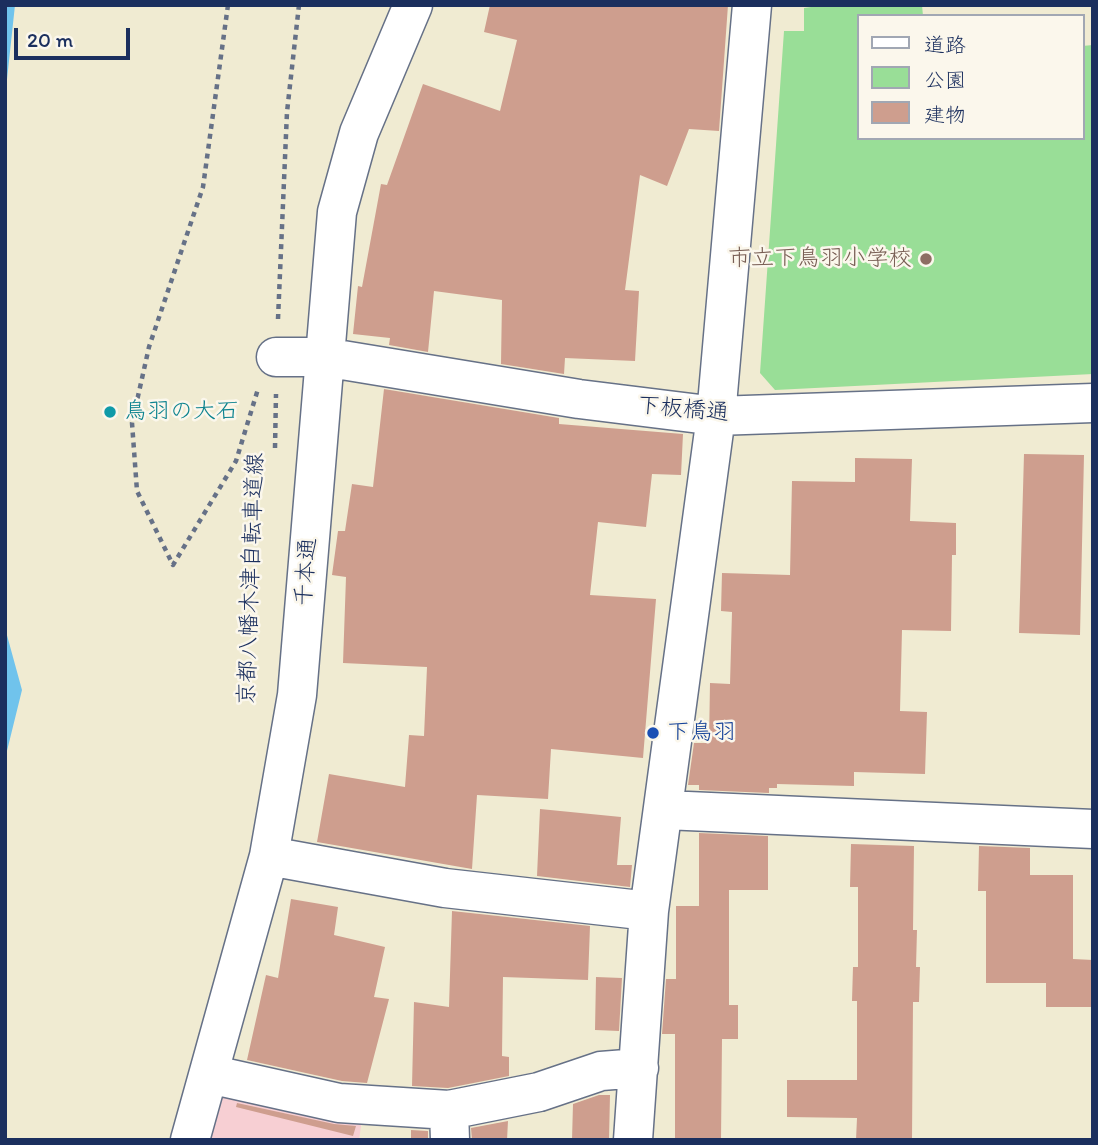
<!DOCTYPE html>
<html>
<head>
<meta charset="utf-8">
<style>
  body { margin:0 }
  #map { position:relative; width:1098px; height:1145px; overflow:hidden; background:#f0ebd2; font-family:Itim,"Klee One",sans-serif }
  canvas { display:block }
  .frame { position:absolute; inset:0; border:7px solid #1b2f5e; pointer-events:none }
  .legend { position:absolute; left:857px; top:14px; width:228px; height:126px; box-sizing:border-box; background:#fbf7ec; border:2px solid #a1a7b3; margin:0; padding:9px 12px; list-style:none; font-size:21px; color:#1b2f5e }
  .legend li { display:flex; align-items:center; gap:14px; height:35px }
  .legend b { width:35px; border:2px solid #a1a7b3 }
  .scale { position:absolute; left:14px; top:28px; width:116px; height:32px; box-sizing:border-box; border:4px solid #1b2f5e; border-top:0; padding-left:9px; font-size:21px; line-height:24px; white-space:nowrap; color:#1b2f5e; -webkit-text-stroke:5px #fbf7ec; paint-order:stroke }
</style>
</head>
<body>
<div id="map">
<canvas width="1098" height="1145"></canvas>
<div class="frame"></div>
<ul class="legend">
<li><b style="height:9px;background:#fff"></b>道路</li>
<li><b style="height:19px;background:#99de97"></b>公園</li>
<li><b style="height:19px;background:#ce9e8e"></b>建物</li>
</ul>
<div class="scale">20 m</div>
</div>
<script>
const g = document.querySelector('canvas').getContext('2d');
g.lineJoin = 'round';
function paint(path, color) { g.fillStyle = color; g.fill(path, 'evenodd'); }
const toPath = rows => new Path2D(rows.map(r => 'M' + r).join(''));
function trace(path, color, width, dash) { g.strokeStyle = color; g.lineWidth = width; g.lineCap = dash ? 'butt' : 'round'; g.setLineDash(dash || []); g.stroke(path); }
function drawText(font, color, halo, rows, align = 'center') {
  g.font = font + ' Itim,"Klee One",sans-serif'; g.lineWidth = 5; g.setLineDash([]); g.textBaseline = 'middle'; g.strokeStyle = halo; g.fillStyle = color; for (const [text, x, y, turn = 0] of rows) {
    g.save(); g.translate(x, y); g.rotate((+turn || 0) * Math.PI / 180); g.textAlign = isNaN(turn) ? turn : align; if (halo) g.strokeText(text, 0, 0); g.fillText(text, 0, 0); g.restore();
  }
}
paint(toPath([
  [223,1094,363,1113,359,1140,210,1140]
]), '#f7cfd3');
paint(toPath([
  [825,5,922,5,923,16,858,16,858,138,1082,138,1082,46,1093,45,1093,374,775,390,760,373,784,31,804,31,804,8]
]), '#99de97');
paint(toPath([
  [5,5,15,5,5,98],
  [5,628,22,690,5,759]
]), '#70c3ec');
paint(toPath([
  [490,5,728,5,719,131,689,129,667,186,640,175,625,290,639,291,635,361,565,358,564,374,501,364,502,300,434,291,428,352,389,345,390,338,353,334,358,286,362,287,381,184,387,185,423,84,500,111,517,40,484,32],
  [384,389,559,418,559,424,683,434,681,475,652,474,646,527,598,522,590,595,656,599,643,758,551,749,548,799,477,795,472,869,317,842,329,774,405,787,409,735,424,736,427,667,343,663,346,577,332,575,338,531,345,531,352,484,373,487],
  [1024,454,1084,455,1080,635,1019,633],
  [855,458,912,459,910,521,956,523,956,555,952,555,951,631,902,630,900,711,927,712,925,774,854,772,854,786,777,784,777,788,769,788,769,793,699,790,699,785,688,785,694,743,709,743,710,683,730,684,732,612,721,611,722,573,790,575,792,481,855,482],
  [540,809,621,817,617,865,632,865,630,887,537,876],
  [699,833,768,836,768,890,729,890,729,1005,738,1005,738,1039,722,1039,721,1140,675,1140,675,1034,662,1034,666,979,676,979,676,906,699,906],
  [851,844,914,846,913,930,917,930,916,967,920,967,919,1002,913,1002,912,1140,856,1140,857,1118,787,1117,787,1080,857,1080,857,1001,852,1001,853,967,858,967,858,887,850,887],
  [979,846,1030,848,1030,875,1073,875,1073,959,1093,960,1093,1007,1046,1007,1046,983,986,983,986,891,978,891],
  [291,899,338,907,334,935,385,947,374,997,389,999,367,1083,342,1081,247,1060,266,975,278,978],
  [452,911,590,926,588,980,503,977,502,1056,509,1057,509,1076,448,1088,412,1086,414,1002,449,1007],
  [596,977,622,978,619,1031,595,1030],
  [599,1095,610,1095,609,1140,572,1140,573,1104],
  [237,1103,334,1124,356,1126,353,1136,236,1107],
  [508,1121,507,1140,472,1140,471,1128],
  [411,1130,428,1131,428,1140,411,1140]
]), '#ce9e8e');
const minor = toPath([
  [276,357,324,357,579,399,716,416,1093,403],
  [665,810,1093,829],
  [269,856,445,888,649,911],
  [209,1074,339,1103,449,1110],
  [190,1140,269,856,297,695,337,212,359,133,413,5],
  [450,1140,449,1110,539,1092,601,1071,639,1068],
  [633,1140,649,911,716,416,752,5]
]);
trace(minor, '#667187', 41);
trace(toPath([
  [228,5,203,187,149,347,132,423,137,491,173,565,236,461,258,389],
  [278,319,287,112,299,5],
  [275,448,276,394]
]), '#667187', 4.5, [5, 5]);
trace(minor, '#fff', 38);
for (const [x, y, r, color] of [
  [926,259,7,"#8d6e63"],
  [110,412,7,"#0f9aa8"],
  [653,733,7,"#1a4fb4"]
]) { const dot = new Path2D(); dot.arc(x, y, r, 0, 2 * Math.PI); g.fillStyle = color; g.fill(dot); trace(dot, '#fbf7ec', 2.5); }
drawText('23px', '#785e54', '#fbf7ec', [
  ["市立下鳥羽小学校",912,259]
], 'right');
drawText('23px', '#1b2f5e', '#fbf7ec', [
  ["下板橋通",683,410,5],
  ["千本通",307,572,-86],
  ["京都八幡木津自転車道線",252,579,-88]
]);
drawText('23px', '#0d838f', '#fbf7ec', [
  ["鳥羽の大石",124,412]
], 'left');
drawText('23px', '#164399', '#fbf7ec', [
  ["下鳥羽",667,733]
], 'left');
</script>
</body>
</html>
